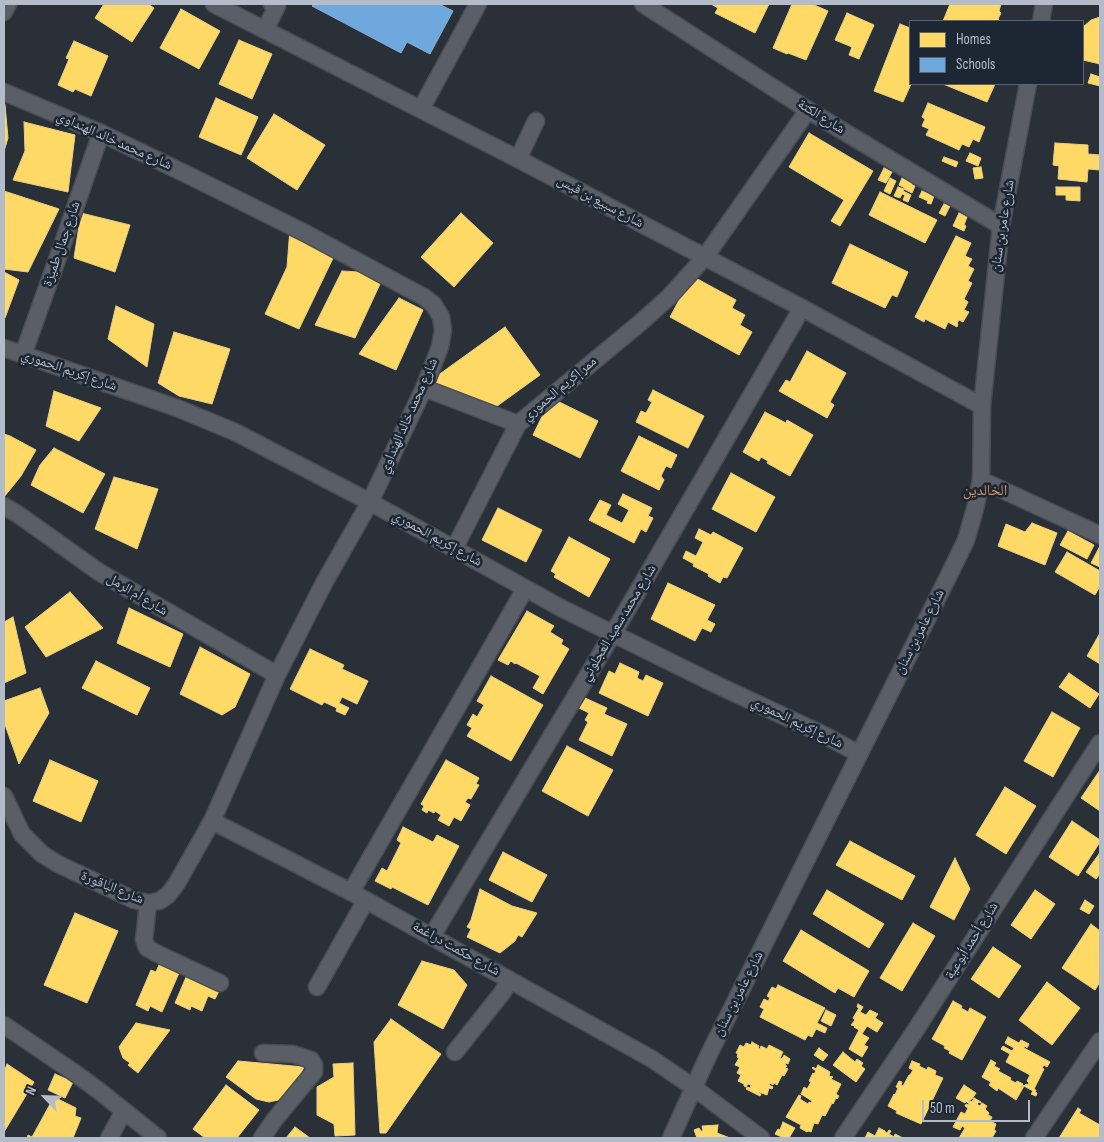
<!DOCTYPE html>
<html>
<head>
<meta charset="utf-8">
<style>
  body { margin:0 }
  #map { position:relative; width:1104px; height:1142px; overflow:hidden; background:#2a3038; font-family:"Sofia Sans Condensed",sans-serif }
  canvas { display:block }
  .frame { position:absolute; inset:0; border:5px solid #b4bcc9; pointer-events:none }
  .legend { position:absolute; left:909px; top:20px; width:175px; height:65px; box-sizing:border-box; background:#1d2633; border:1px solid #59626f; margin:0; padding:6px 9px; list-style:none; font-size:15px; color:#b4bcc9 }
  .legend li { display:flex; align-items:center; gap:10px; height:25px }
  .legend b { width:25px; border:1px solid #59626f }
  .north { position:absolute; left:20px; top:1072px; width:50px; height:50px; -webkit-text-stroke:4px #1d2633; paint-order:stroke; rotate:294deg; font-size:14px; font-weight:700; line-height:20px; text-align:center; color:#b4bcc9 }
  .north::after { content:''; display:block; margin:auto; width:18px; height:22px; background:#b4bcc9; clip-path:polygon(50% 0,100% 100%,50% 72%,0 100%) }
  .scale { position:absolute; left:922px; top:1100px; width:108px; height:22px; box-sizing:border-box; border:2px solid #b4bcc9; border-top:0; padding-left:6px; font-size:15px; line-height:18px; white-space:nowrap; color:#b4bcc9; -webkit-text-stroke:4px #1d2633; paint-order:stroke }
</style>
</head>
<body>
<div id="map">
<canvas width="1104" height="1142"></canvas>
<div class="frame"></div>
<ul class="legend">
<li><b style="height:14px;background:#ffd966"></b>Homes</li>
<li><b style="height:14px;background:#6fa8dc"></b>Schools</li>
</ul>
<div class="north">N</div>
<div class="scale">50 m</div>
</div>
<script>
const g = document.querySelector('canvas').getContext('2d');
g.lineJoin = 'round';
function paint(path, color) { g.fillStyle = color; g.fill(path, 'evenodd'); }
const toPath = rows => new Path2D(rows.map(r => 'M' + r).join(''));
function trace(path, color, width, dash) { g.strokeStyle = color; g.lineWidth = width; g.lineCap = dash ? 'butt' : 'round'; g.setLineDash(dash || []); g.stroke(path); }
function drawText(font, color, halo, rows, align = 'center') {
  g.font = font + ' "Sofia Sans Condensed","Noto Naskh Arabic",sans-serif'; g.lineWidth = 5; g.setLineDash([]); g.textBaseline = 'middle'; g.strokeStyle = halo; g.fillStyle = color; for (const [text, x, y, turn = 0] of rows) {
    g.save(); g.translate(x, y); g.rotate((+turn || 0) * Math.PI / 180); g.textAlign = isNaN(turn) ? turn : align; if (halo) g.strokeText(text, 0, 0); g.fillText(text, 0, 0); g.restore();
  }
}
const homes = toPath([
  [104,4,148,4,154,8,132,42,95,18,104,4],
  [711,4,769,4,755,33,715,13,718,8,711,4],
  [792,4,812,4,828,11,806,60,788,53,787,54,773,48,792,4],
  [950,4,1001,4,999,11,1001,13,998,19,1000,21,943,21,950,4],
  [181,9,220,31,199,69,160,48,181,9],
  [847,13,874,25,859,59,849,55,852,47,835,40,847,13],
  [1100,17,1100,64,1083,60,1083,27,1091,20,1100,17],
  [900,24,910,28,911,84,903,102,874,91,900,24],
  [239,40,272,54,252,99,219,84,239,40],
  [74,41,108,56,91,96,75,89,73,92,58,85,69,59,66,58,74,41],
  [1091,74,1100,77,1100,86,1088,83,1091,74],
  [943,84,995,84,987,102,943,84],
  [216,98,258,117,241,155,199,137,216,98],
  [928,103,985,127,979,142,973,139,969,147,962,144,959,150,926,135,929,129,922,126,925,119,922,117,928,103],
  [5,105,8,138,4,151,4,106,5,105],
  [274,114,325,145,297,190,247,158,274,114],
  [24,122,75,135,68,192,13,180,25,151,24,122],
  [809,133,873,171,840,226,831,221,844,200,789,167,809,133],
  [1055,143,1088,145,1088,154,1100,155,1100,170,1088,169,1087,182,1058,179,1059,166,1053,165,1055,143],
  [970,153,981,158,978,166,966,161,970,153],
  [944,157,958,162,956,167,942,161,944,157],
  [981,167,983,178,975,179,973,168,981,167],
  [884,168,892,172,886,183,878,180,884,168],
  [890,178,896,181,890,194,884,191,890,178],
  [902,178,913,182,912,185,915,186,912,193,904,189,905,188,899,185,902,178],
  [898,187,904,189,903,191,911,195,908,202,903,200,905,195,902,194,900,198,894,196,898,187],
  [1056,187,1080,187,1080,201,1066,200,1066,195,1056,195,1056,187],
  [4,191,59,209,28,272,4,269,4,191],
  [922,191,934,196,931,204,927,203,928,201,919,197,922,191],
  [880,192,937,220,925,243,869,215,880,192],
  [944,204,950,206,945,216,939,213,944,204],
  [81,213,130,225,115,272,74,258,81,213],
  [461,213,493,243,454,287,421,257,461,213],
  [959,213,967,217,964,225,966,226,964,231,953,226,959,213],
  [290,229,336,252,299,329,265,314,287,267,290,229],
  [956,236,971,243,965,256,972,259,968,266,974,269,968,281,972,283,964,299,968,302,964,310,969,312,963,322,959,320,957,323,958,324,957,327,948,322,945,329,925,319,924,322,915,317,956,236],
  [850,244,908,272,897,297,892,295,885,308,832,283,850,244],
  [342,271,359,272,380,284,355,338,315,325,342,271],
  [4,272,19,280,5,318,4,318,4,272],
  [692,276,736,300,732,308,745,315,740,325,752,332,739,355,670,317,692,276],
  [399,298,423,310,396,370,359,354,399,298],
  [116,306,154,324,147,367,108,339,116,306],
  [505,327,540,375,493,409,438,393,430,381,505,327],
  [174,332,230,349,212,404,179,396,158,383,174,332],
  [807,351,846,373,830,402,834,405,827,418,779,391,786,380,790,382,807,351],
  [653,390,704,416,688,448,636,422,641,411,646,413,652,402,648,400,653,390],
  [54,391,101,408,79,441,46,426,54,391],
  [551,398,598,421,580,458,533,435,551,398],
  [765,412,786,423,787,420,813,435,790,476,767,463,768,461,761,457,759,461,743,452,765,412],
  [4,434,10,436,36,450,21,476,4,497,4,434],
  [639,436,677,455,671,468,666,466,661,476,664,480,659,490,621,471,639,436],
  [54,448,105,474,83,513,31,485,40,465,54,448],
  [731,473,775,497,756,532,712,509,731,473],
  [114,477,158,489,137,549,95,529,114,477],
  [623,494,652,508,648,516,653,518,646,532,641,529,634,543,589,520,600,500,611,505,606,515,622,523,629,510,618,504,623,494],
  [498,508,542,530,526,562,482,540,498,508],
  [1032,523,1057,533,1045,565,998,546,1006,524,1025,532,1032,523],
  [699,529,711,535,713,532,743,548,727,578,723,577,720,583,708,576,709,574,693,566,694,564,683,558,686,551,696,556,703,542,695,538,699,529],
  [1068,531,1094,545,1087,559,1060,545,1068,531],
  [569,537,610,559,589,597,554,577,556,574,551,571,569,537],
  [1100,546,1100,567,1091,563,1100,546],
  [1067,552,1100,571,1100,586,1095,595,1055,572,1067,552],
  [668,583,715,605,707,620,715,624,711,632,702,628,695,641,651,619,668,583],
  [70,592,103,628,46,657,25,627,70,592],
  [129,608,183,634,170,667,117,643,129,608],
  [527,611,554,626,550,632,563,640,561,644,569,649,543,694,533,688,540,676,516,663,515,664,511,661,508,665,498,660,527,611],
  [13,617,26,673,4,683,4,622,13,617],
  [1100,633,1100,664,1087,656,1100,633],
  [200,647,250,674,235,707,222,715,180,694,200,647],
  [310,649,344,665,342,669,368,681,357,704,342,697,339,703,349,708,345,715,336,711,337,708,324,702,322,705,290,689,310,649],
  [96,661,150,688,137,715,82,688,96,661],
  [620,663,639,672,637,678,643,681,646,675,663,683,648,716,599,693,609,671,615,674,620,663],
  [1069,673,1099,694,1090,708,1059,687,1069,673],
  [491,676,543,705,511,761,467,736,472,728,467,725,473,714,477,717,484,705,477,701,491,676],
  [40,688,49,713,19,764,4,722,4,701,40,688],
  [583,697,607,708,604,714,627,724,612,756,579,740,588,722,585,720,589,713,579,708,583,697],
  [1052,712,1080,728,1053,777,1024,761,1052,712],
  [567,746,613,770,588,816,542,791,567,746],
  [50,760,98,781,81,822,33,801,50,760],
  [446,760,479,778,476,784,479,785,471,799,468,798,465,802,470,805,461,821,454,817,449,826,438,820,441,815,435,811,434,813,428,810,427,813,422,810,424,806,421,804,446,760],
  [1100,770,1100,811,1081,798,1100,770],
  [1005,787,1036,806,1006,854,976,835,1005,787],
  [1072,821,1100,840,1100,842,1078,876,1049,857,1072,821],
  [403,827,433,842,437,835,459,846,428,905,392,887,391,889,375,881,382,868,387,871,401,843,397,840,403,827],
  [850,841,915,876,902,900,836,865,850,841],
  [503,852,547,875,532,902,489,880,503,852],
  [1099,854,1100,855,1100,874,1096,879,1086,872,1099,854],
  [955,858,970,889,954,920,930,907,955,858],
  [480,889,512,906,537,913,522,937,518,935,515,941,500,953,467,937,471,929,467,927,471,920,480,889],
  [827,890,884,924,869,948,813,914,827,890],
  [1035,890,1055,904,1031,939,1011,925,1035,890],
  [1085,900,1094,906,1089,914,1080,909,1085,900],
  [75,913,118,931,87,1003,44,985,75,913],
  [913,923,935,936,902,991,880,978,913,923],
  [1091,924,1100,931,1100,982,1095,990,1062,968,1091,924],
  [801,930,869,971,854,997,838,988,835,993,783,961,801,930],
  [993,947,1021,966,999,998,971,979,993,947],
  [422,961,454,970,467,985,443,1029,398,1005,422,961],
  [159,965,179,973,162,1012,150,1006,148,1011,136,1005,151,970,156,972,159,965],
  [187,975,198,980,199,983,219,991,215,999,208,996,202,1011,191,1006,190,1010,175,1003,187,975],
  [1047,982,1080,1008,1052,1045,1019,1020,1047,982],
  [778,985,825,1008,817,1023,827,1028,825,1033,816,1029,812,1037,808,1035,805,1040,760,1017,764,1009,760,1007,764,999,768,1001,770,998,767,996,772,987,776,989,778,985],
  [953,1001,962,1006,961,1008,968,1012,970,1008,986,1017,962,1060,949,1053,950,1051,944,1048,945,1046,932,1039,953,1001],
  [858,1004,863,1007,860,1012,866,1015,870,1010,878,1014,875,1018,883,1023,877,1032,867,1026,862,1034,869,1038,864,1045,868,1047,862,1057,849,1049,859,1030,854,1027,855,1026,851,1025,855,1020,853,1018,859,1008,857,1007,858,1004],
  [826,1010,836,1015,831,1026,821,1021,826,1010],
  [391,1019,441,1054,386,1133,380,1133,374,1042,391,1019],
  [136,1023,170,1030,138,1073,128,1065,130,1063,123,1058,119,1047,136,1023],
  [1008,1037,1019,1043,1021,1040,1029,1044,1027,1048,1025,1046,1024,1048,1050,1062,1047,1067,1044,1065,1042,1068,1044,1069,1034,1089,1036,1090,1035,1092,1037,1093,1036,1096,1031,1094,1033,1091,1024,1086,1026,1084,1028,1085,1029,1083,1027,1081,1030,1075,1006,1062,1010,1054,1001,1049,1003,1046,1012,1051,1014,1048,1005,1043,1008,1037],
  [752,1042,759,1046,758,1048,760,1049,761,1046,767,1049,769,1045,783,1052,780,1058,782,1059,784,1055,790,1059,788,1064,786,1063,785,1065,787,1066,785,1068,788,1069,784,1076,782,1075,777,1085,774,1083,773,1085,770,1083,769,1085,773,1087,772,1089,769,1088,767,1095,759,1092,758,1093,761,1094,760,1096,746,1089,747,1087,750,1088,751,1085,748,1084,746,1087,744,1086,744,1084,738,1081,741,1075,737,1073,740,1067,735,1065,739,1058,737,1057,738,1054,736,1053,740,1045,744,1047,746,1043,751,1045,752,1042],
  [819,1048,828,1055,823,1061,814,1055,819,1048],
  [843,1052,855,1062,857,1059,863,1063,861,1066,865,1069,856,1082,833,1065,843,1052],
  [991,1060,996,1063,994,1066,1000,1069,998,1071,1011,1078,1010,1080,1016,1083,1017,1081,1023,1084,1020,1088,1021,1088,1023,1085,1024,1086,1016,1100,998,1088,997,1091,989,1085,991,1082,982,1077,991,1060],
  [238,1061,304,1067,296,1084,283,1099,269,1102,256,1099,226,1077,238,1061],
  [912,1061,920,1064,919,1066,927,1070,928,1067,936,1071,935,1075,943,1078,921,1124,896,1113,897,1111,888,1106,894,1094,895,1095,898,1088,896,1087,899,1081,902,1082,901,1085,903,1086,909,1075,910,1075,913,1070,909,1068,912,1061],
  [353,1063,355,1135,335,1136,334,1124,317,1115,317,1087,334,1077,333,1064,353,1063],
  [7,1064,34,1082,4,1132,4,1072,7,1064],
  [818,1065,830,1072,829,1076,833,1077,831,1079,841,1084,836,1094,839,1096,837,1099,836,1098,833,1104,832,1103,825,1116,822,1115,818,1124,814,1123,811,1132,808,1131,807,1132,800,1128,801,1125,786,1117,799,1095,801,1096,800,1099,808,1104,809,1102,811,1103,812,1101,801,1094,804,1087,807,1089,811,1082,809,1081,813,1073,814,1074,816,1071,812,1068,813,1067,816,1069,818,1065],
  [55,1074,73,1082,65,1098,48,1090,55,1074],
  [226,1085,259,1110,237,1138,205,1138,193,1129,226,1085],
  [964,1085,976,1093,972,1099,971,1099,968,1103,966,1101,965,1103,956,1098,964,1085],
  [54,1097,76,1108,75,1116,81,1118,73,1138,27,1138,28,1135,32,1137,54,1097],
  [974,1098,981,1102,981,1103,979,1102,977,1104,980,1106,982,1103,987,1106,985,1109,989,1113,988,1115,992,1117,990,1121,996,1124,994,1130,996,1131,992,1138,959,1138,965,1128,962,1126,960,1130,953,1127,961,1112,965,1114,968,1108,965,1106,966,1104,968,1105,970,1101,972,1102,974,1098],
  [1078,1108,1081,1110,1079,1113,1100,1125,1100,1138,1059,1138,1078,1108],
  [783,1122,795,1128,789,1138,784,1138,775,1134,778,1129,780,1130,783,1122],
  [718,1125,717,1133,730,1138,697,1138,694,1130,699,1128,701,1131,703,1131,702,1126,718,1125],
  [295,1127,310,1138,286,1138,295,1127],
  [879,1128,885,1131,885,1132,887,1133,889,1130,891,1131,889,1134,894,1137,895,1134,903,1138,865,1138,868,1132,875,1136,879,1128]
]);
paint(homes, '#ffd966');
trace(homes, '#e8d084', 1);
const schools = toPath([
  [314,4,442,4,441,5,453,11,430,54,407,42,401,53,312,6,314,4]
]);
paint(schools, '#6fa8dc');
trace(schools, '#84aed6', 1);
const minor = toPath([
  [214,4,518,159,802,308,982,406],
  [643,4,808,110,1001,226],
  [4,12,8,4],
  [1041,21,1044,4],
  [265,30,277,6,272,4],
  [4,92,101,133,188,175,305,233,424,297,434,305,441,317,443,330,440,347,424,388,370,502,324,583,277,675,212,821,177,883,168,895,159,901,148,903,134,900,58,864,42,854,22,834,4,796],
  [421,109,478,4],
  [518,159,536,121],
  [4,348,177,408,235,432,370,502,561,608,715,684,824,735,859,754],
  [23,355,58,257,101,133],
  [424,388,518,424],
  [981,480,1100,535],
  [4,506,19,515,99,572,277,675],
  [454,549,518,424,640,323,669,297,705,257,808,110],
  [212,821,351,892,652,1059,693,1087,761,1138],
  [351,892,525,589],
  [148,903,144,940,147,948,156,953,220,983],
  [432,936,624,615,802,308],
  [317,987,366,900],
  [4,1025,72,1071,98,1090,158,1138],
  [455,1052,502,993,510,980],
  [109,1138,124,1111],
  [262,1138,275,1119,314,1072,314,1065,311,1060,293,1054,263,1053],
  [671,1138,709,1054,949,575,966,540,975,509,981,480,982,406,1001,226,1028,84],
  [843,1138,915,1031,1100,743],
  [1034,1138,1100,1041]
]);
trace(minor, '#484c53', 19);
trace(minor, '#5a5e66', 16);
drawText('14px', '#b4bcc9', '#1d2633', [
  ["شارع الكتة",821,117,32],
  ["شارع محمد خالد الهنداوي",114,141,24],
  ["شارع سبيع بن قيس",600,202,28],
  ["شارع عامر بن سنان",1003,226,-81],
  ["شارع جمال طميزة",62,244,-71],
  ["شارع إكريم الحموري",69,371,19],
  ["ممر إكريم الحموري",560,389,-40],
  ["شارع محمد خالد الهنداوي",409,416,-66],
  ["شارع إكريم الحموري",437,539,29],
  ["شارع أم الرمل",137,595,31],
  ["شارع محمد سعيد العجلوني",619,623,-59],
  ["شارع عامر بن سنان",920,632,-63],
  ["شارع إكريم الحموري",797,723,26],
  ["شارع الباقورة",112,888,22],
  ["شارع أحمد أبوعية",972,941,-58],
  ["شارع حكمت دراغمة",456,949,29],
  ["شارع عامر بن سنان",739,994,-63]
]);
drawText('15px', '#d59563', '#1d2633', [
  ["الخالدين",985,491]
]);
</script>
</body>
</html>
